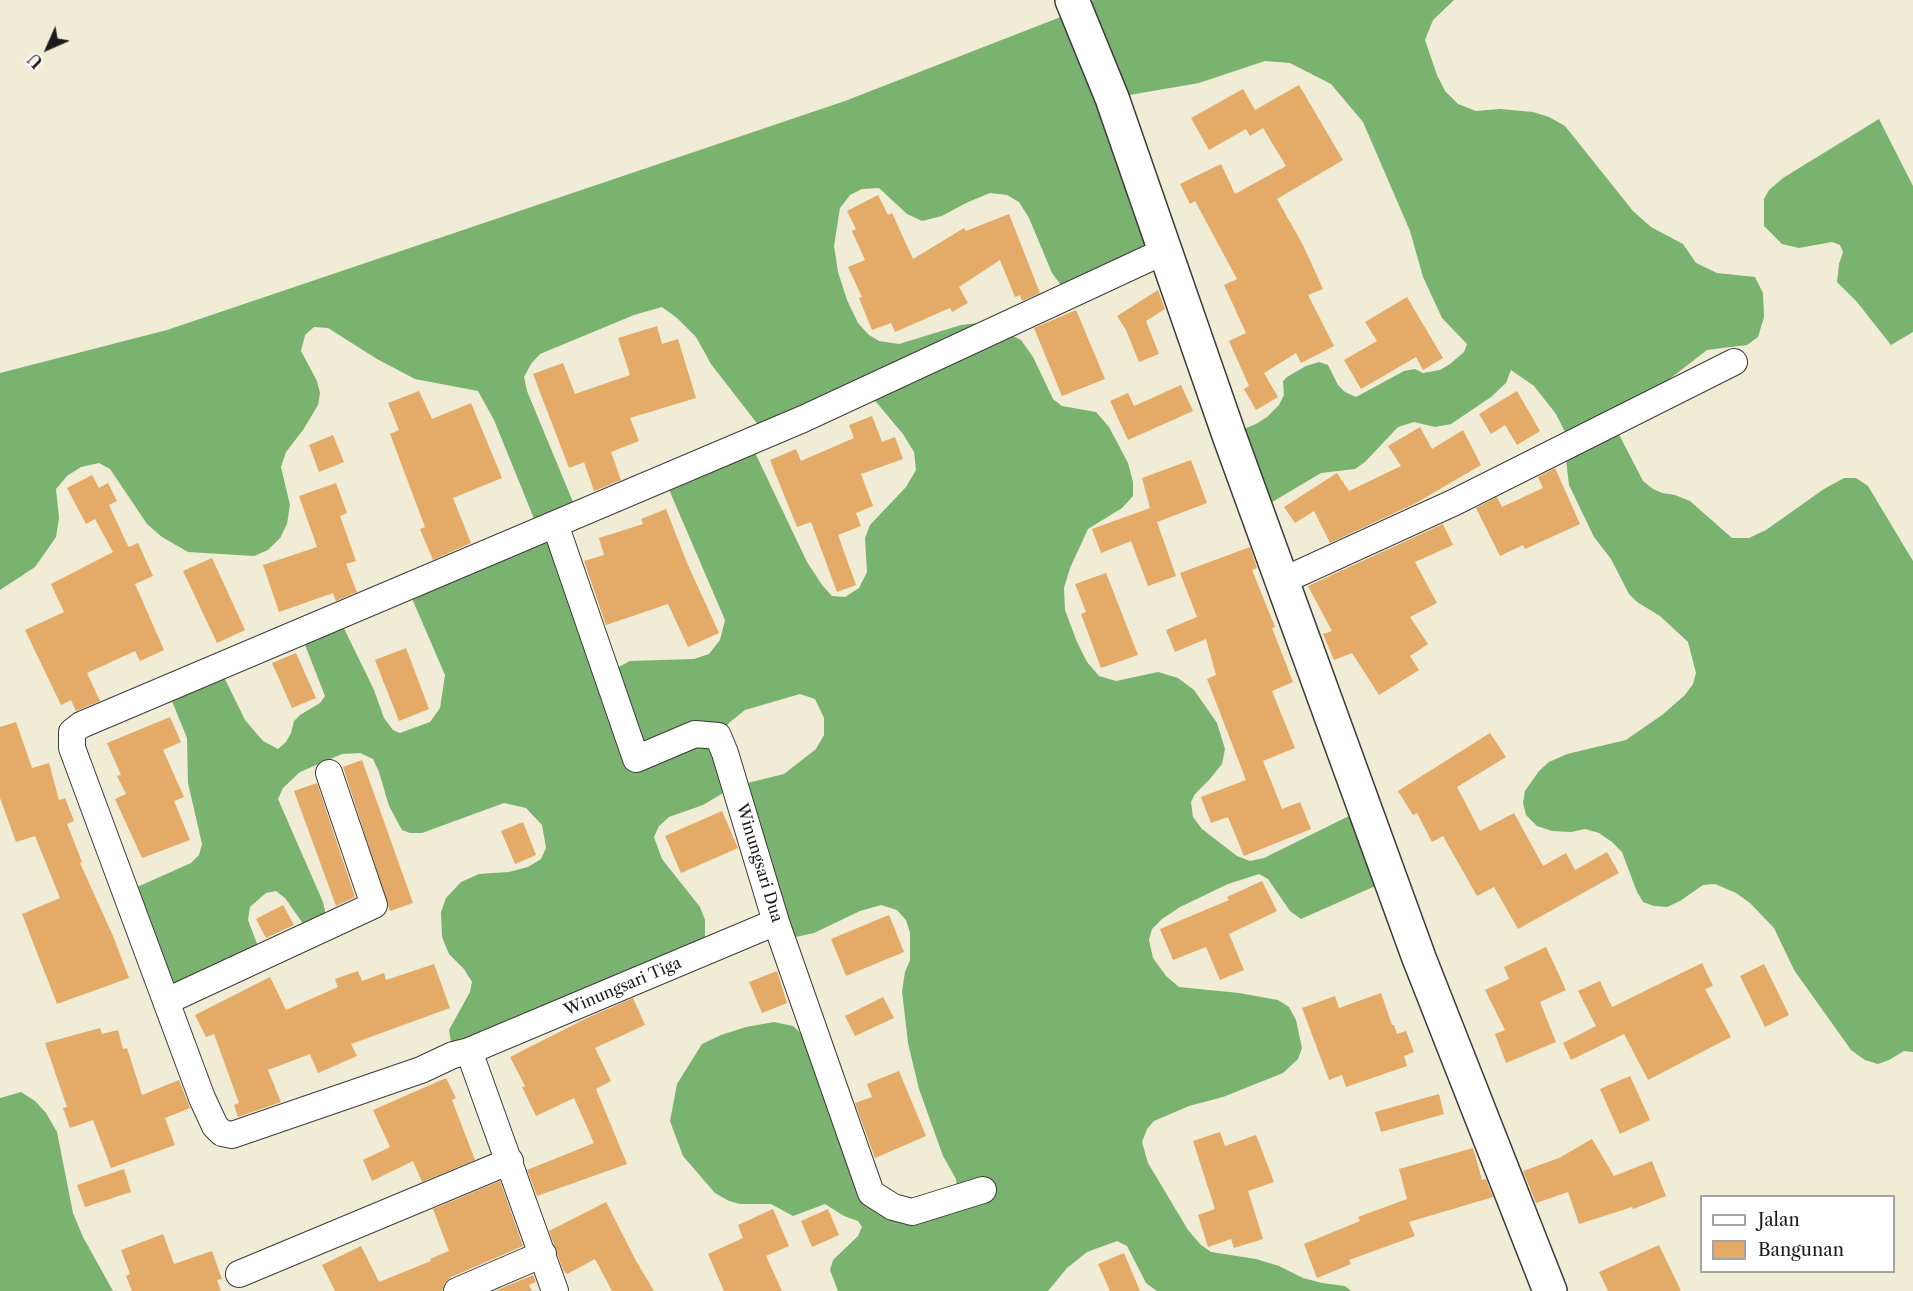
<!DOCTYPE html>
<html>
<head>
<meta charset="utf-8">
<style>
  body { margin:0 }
  #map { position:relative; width:1913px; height:1291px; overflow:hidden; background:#f0ecd5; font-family:"Libre Caslon Text",serif }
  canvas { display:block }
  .legend { position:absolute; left:1700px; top:1195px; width:195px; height:78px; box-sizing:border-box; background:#fff; border:2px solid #a4a4a4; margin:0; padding:8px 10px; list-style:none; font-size:18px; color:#1c1c1c }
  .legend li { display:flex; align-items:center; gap:12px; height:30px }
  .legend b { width:30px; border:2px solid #a4a4a4 }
  .north { position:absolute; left:18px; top:18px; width:60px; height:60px; -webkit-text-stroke:4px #fff; paint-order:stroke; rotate:225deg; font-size:16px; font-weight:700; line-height:24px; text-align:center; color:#1c1c1c }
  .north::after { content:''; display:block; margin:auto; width:21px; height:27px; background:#1c1c1c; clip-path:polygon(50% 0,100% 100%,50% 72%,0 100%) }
</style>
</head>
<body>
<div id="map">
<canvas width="1913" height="1291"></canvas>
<ul class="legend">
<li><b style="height:8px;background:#fff"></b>Jalan</li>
<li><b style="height:16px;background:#e4aa67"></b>Bangunan</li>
</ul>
<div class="north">U</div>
</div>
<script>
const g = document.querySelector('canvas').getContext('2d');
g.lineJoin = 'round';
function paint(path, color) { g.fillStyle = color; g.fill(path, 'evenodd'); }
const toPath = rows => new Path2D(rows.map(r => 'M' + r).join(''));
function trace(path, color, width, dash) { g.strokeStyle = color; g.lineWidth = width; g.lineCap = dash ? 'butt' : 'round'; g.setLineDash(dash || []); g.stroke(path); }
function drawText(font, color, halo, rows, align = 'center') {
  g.font = font + ' "Libre Caslon Text",serif'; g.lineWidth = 6; g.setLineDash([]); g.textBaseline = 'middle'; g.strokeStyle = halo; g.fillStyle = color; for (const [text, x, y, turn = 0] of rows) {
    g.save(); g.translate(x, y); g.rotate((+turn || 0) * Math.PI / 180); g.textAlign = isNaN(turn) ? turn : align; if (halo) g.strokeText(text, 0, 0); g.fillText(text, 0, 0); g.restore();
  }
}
paint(toPath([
  [1093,0,1454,0,1433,20,1425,40,1437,75,1445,91,1458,104,1476,111,1500,109,1533,112,1549,117,1565,126,1633,211,1651,227,1683,244,1696,263,1717,273,1755,277,1763,293,1764,317,1758,337,1747,345,1707,350,1667,381,1613,411,1613,423,1643,481,1653,489,1662,493,1675,495,1690,501,1732,538,1749,538,1766,530,1824,489,1844,478,1856,478,1868,486,1913,561,1913,1052,1904,1051,1889,1060,1878,1064,1865,1060,1851,1050,1794,970,1774,928,1750,903,1736,893,1715,884,1703,885,1680,901,1667,907,1654,906,1643,902,1637,892,1622,852,1612,842,1599,833,1585,829,1571,832,1552,831,1537,826,1526,815,1523,803,1525,791,1539,771,1549,762,1567,754,1626,740,1662,715,1685,695,1693,684,1696,673,1688,642,1660,616,1637,602,1629,594,1611,559,1594,537,1569,485,1566,460,1571,444,1556,414,1534,386,1511,370,1506,383,1491,397,1451,424,1435,427,1414,422,1398,427,1365,462,1355,469,1321,473,1257,511,1229,435,1256,424,1267,417,1279,405,1284,395,1283,381,1287,377,1306,366,1319,362,1328,365,1338,385,1345,392,1356,397,1404,371,1415,369,1423,373,1440,370,1450,364,1464,352,1467,344,1442,318,1423,277,1410,231,1363,122,1331,84,1290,63,1265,61,1199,83,1112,98,1167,250,1069,296,1052,273,1029,218,1019,202,1007,195,990,193,966,203,942,216,922,221,907,214,879,188,862,189,850,195,840,208,834,246,838,272,847,300,858,323,869,335,879,341,899,344,961,325,986,322,1021,340,1033,357,1053,399,1062,406,1096,412,1109,427,1128,463,1133,482,1133,496,1122,508,1088,529,1070,568,1064,588,1065,610,1077,642,1087,662,1099,676,1116,681,1158,672,1178,678,1194,690,1217,723,1225,749,1222,764,1209,780,1195,794,1191,802,1193,817,1202,829,1237,856,1250,861,1264,858,1365,808,1391,879,1301,919,1290,911,1268,879,1259,874,1228,884,1180,907,1162,919,1152,929,1149,940,1153,958,1166,976,1179,987,1239,993,1278,1000,1289,1007,1296,1020,1302,1048,1298,1059,1283,1073,1223,1097,1189,1106,1154,1121,1147,1129,1142,1142,1148,1163,1188,1230,1201,1245,1211,1252,1256,1259,1279,1266,1303,1278,1322,1283,1345,1286,1351,1291,1157,1291,1146,1283,1127,1246,1117,1241,1087,1252,1067,1268,1048,1291,838,1291,830,1270,833,1260,858,1236,862,1227,858,1221,844,1216,825,1204,793,1216,771,1204,740,1204,729,1201,715,1193,683,1156,670,1121,677,1084,702,1044,721,1035,746,1027,774,1022,793,1026,810,1042,871,1193,893,1207,957,1188,956,1179,943,1156,919,1089,908,1043,902,991,905,972,910,960,910,933,906,920,897,910,881,905,860,911,814,933,782,940,735,786,703,805,669,817,659,826,654,837,662,859,700,907,705,920,705,938,700,954,453,1055,449,1030,470,992,472,982,464,969,449,954,442,937,441,912,446,898,461,882,479,874,509,872,528,867,541,859,546,848,542,825,526,808,504,803,422,833,410,833,402,830,389,806,379,772,373,759,360,753,342,754,300,772,283,788,278,799,323,902,325,911,324,928,304,925,285,898,276,891,266,893,250,907,248,920,262,957,167,1001,126,892,191,863,199,855,202,844,188,783,187,738,167,689,219,667,245,720,263,741,278,749,286,742,291,733,294,721,300,715,320,703,325,696,300,632,338,616,374,690,384,718,393,730,400,733,430,722,440,708,445,675,407,587,539,531,494,420,478,391,415,379,377,359,328,328,314,327,305,335,301,351,317,381,320,393,318,405,303,430,286,452,281,467,290,505,287,524,280,538,268,550,254,556,188,552,162,537,147,524,110,469,99,463,81,467,67,476,56,489,59,518,56,537,35,567,0,590,0,373,167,330,845,101,1076,11],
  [662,307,677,318,696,337,711,364,766,435,866,390,903,434,914,452,916,470,906,487,870,525,865,538,867,572,859,588,845,597,832,596,822,585,807,562,750,442,664,478,725,620,720,640,709,654,694,659,630,661,607,673,555,524,578,514,527,391,524,377,531,364,540,354,634,315],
  [800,694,815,699,824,718,824,735,816,749,784,774,735,786,718,736,730,722,745,710],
  [1879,119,1913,186,1913,332,1891,345,1857,302,1837,282,1839,264,1843,252,1840,245,1832,242,1799,248,1782,244,1764,226,1764,199,1769,190,1783,178],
  [21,1092,35,1101,46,1113,57,1132,73,1213,83,1237,113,1291,0,1291,0,1098]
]), '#7ab270');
paint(toPath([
  [1299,85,1343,160,1277,199,1303,245,1323,289,1308,295,1334,346,1301,363,1296,353,1264,373,1278,397,1256,410,1244,389,1249,386,1229,341,1246,333,1224,285,1237,279,1195,201,1190,204,1180,184,1221,164,1235,194,1286,166,1263,128,1250,136,1246,129,1209,150,1191,118,1243,89,1255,110],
  [878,195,888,215,892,213,913,259,964,228,966,231,1009,214,1040,293,1022,301,1020,295,1015,297,1000,260,959,287,968,303,952,312,950,308,895,332,891,323,872,330,859,298,862,297,848,267,865,260,852,231,856,229,847,211],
  [1158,290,1165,309,1146,321,1159,354,1139,362,1126,330,1117,316],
  [1407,297,1443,358,1423,370,1416,357,1361,389,1344,360,1377,341,1365,322],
  [1076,310,1105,379,1062,396,1034,328],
  [657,326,662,344,678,339,696,398,630,418,639,441,611,452,621,480,594,491,584,462,569,468,533,374,563,363,575,394,630,375,618,338],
  [1181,385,1193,411,1128,440,1110,401,1128,393,1134,406],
  [419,391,432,419,471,403,502,478,453,498,471,543,433,560,420,529,425,527,390,434,399,430,388,403],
  [1517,391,1540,431,1517,445,1505,425,1491,434,1479,414],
  [872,416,882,442,895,437,903,459,861,474,873,506,856,513,861,526,838,535,856,585,837,592,811,522,797,527,770,460,796,449,801,461,854,438,849,425],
  [1420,427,1432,449,1463,430,1481,465,1416,503,1330,543,1314,511,1295,523,1284,507,1337,473,1349,491,1401,466,1388,446],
  [333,435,344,462,319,472,309,445],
  [1191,460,1207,503,1157,522,1176,576,1148,586,1131,541,1101,553,1092,529,1150,508,1142,478],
  [1555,468,1580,524,1525,549,1523,545,1500,556,1476,508,1497,497,1502,507,1543,488,1538,477],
  [92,475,99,488,108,483,117,501,109,505,127,544,129,547,138,543,153,576,135,584,164,650,140,661,135,651,87,673,100,701,76,711,71,700,61,705,25,630,64,612,51,584,113,552,95,519,86,524,67,488],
  [336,483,347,513,340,516,356,561,346,564,357,592,336,601,333,593,279,612,263,565,317,547,299,496],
  [666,509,687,563,719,633,688,647,668,604,606,625,584,561,604,555,599,538,643,524,641,519],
  [1443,524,1453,545,1415,562,1437,603,1410,617,1428,644,1410,656,1419,670,1379,695,1352,653,1334,660,1323,634,1332,631,1308,586],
  [1250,547,1257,568,1252,570,1275,627,1272,628,1293,682,1272,691,1295,748,1263,761,1282,809,1300,802,1311,829,1244,856,1228,817,1211,823,1201,797,1246,780,1207,679,1216,675,1206,639,1175,652,1166,630,1197,617,1180,573],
  [212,558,245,630,217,643,183,571],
  [1106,573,1138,655,1101,668,1081,614,1086,612,1075,584],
  [406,648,429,709,399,721,375,660],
  [296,653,316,698,292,708,272,663],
  [170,717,181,742,163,750,184,797,174,801,190,840,142,858,115,799,126,794,117,776,121,775,107,743],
  [16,722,32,768,49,763,59,800,65,798,74,821,67,824,82,862,80,863,113,936,129,978,57,1004,22,914,60,898,35,836,16,842,0,798,0,727],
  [1490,733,1506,757,1457,787,1480,831,1514,813,1543,866,1566,853,1575,870,1607,852,1619,873,1518,929,1494,887,1477,896,1443,836,1432,842,1417,813,1413,815,1398,791],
  [362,760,413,903,390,911,343,767],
  [317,783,355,897,336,906,294,791],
  [722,811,738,848,681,873,665,836],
  [523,822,536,855,515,864,501,831],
  [1262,881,1277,911,1229,934,1244,970,1220,980,1206,947,1173,960,1160,929,1229,900,1227,897],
  [283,905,294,925,266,938,256,919],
  [889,915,904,952,846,976,831,939],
  [1546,947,1566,990,1540,1002,1556,1042,1506,1063,1495,1034,1505,1030,1485,990,1509,979,1504,967],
  [1702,963,1713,986,1705,989,1731,1037,1648,1080,1624,1034,1571,1060,1563,1043,1596,1026,1578,991,1600,981,1612,1007],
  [434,964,450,1008,351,1044,357,1056,318,1073,310,1054,268,1070,281,1102,238,1117,234,1105,239,1103,214,1034,206,1037,195,1015,270,977,286,1010,338,987,335,979,358,971,362,981,384,973,386,980],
  [1764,964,1789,1015,1765,1027,1740,976],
  [777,971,787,1003,762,1013,749,982],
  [1381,993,1392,1025,1394,1025,1397,1034,1406,1031,1414,1052,1404,1056,1407,1066,1346,1087,1342,1075,1329,1080,1302,1008,1335,996,1339,1008],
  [883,997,894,1018,855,1036,845,1016],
  [633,998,645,1025,595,1048,611,1081,596,1089,627,1164,537,1196,527,1170,594,1143,574,1098,536,1116,522,1087,525,1086,510,1057,587,1018],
  [100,1028,102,1034,118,1030,123,1049,127,1048,142,1095,179,1080,190,1108,165,1118,175,1145,111,1168,93,1120,70,1128,63,1108,67,1107,45,1043],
  [899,1071,926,1136,875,1158,855,1103,872,1097,867,1084],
  [1630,1076,1650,1120,1620,1134,1600,1089],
  [446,1078,456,1098,452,1100,475,1160,422,1182,413,1161,372,1181,363,1160,390,1147,373,1110],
  [1439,1094,1444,1114,1381,1132,1375,1112],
  [1220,1132,1225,1146,1256,1135,1274,1182,1248,1191,1263,1239,1234,1248,1231,1239,1208,1247,1198,1215,1215,1209,1193,1141],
  [1592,1139,1614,1176,1652,1161,1666,1196,1633,1209,1632,1207,1579,1224,1568,1192,1536,1203,1523,1171,1559,1158],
  [1473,1148,1482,1180,1486,1179,1493,1197,1409,1222,1415,1236,1349,1260,1351,1264,1317,1278,1304,1244,1360,1221,1358,1217,1407,1199,1399,1169],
  [124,1169,131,1192,85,1207,77,1185],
  [500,1181,523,1246,451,1277,445,1283,442,1291,335,1291,322,1265,361,1246,379,1282,431,1261,430,1259,449,1251,433,1209],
  [606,1202,635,1259,654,1291,612,1291,595,1259,567,1274,563,1270,549,1231],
  [773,1209,789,1246,766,1256,782,1291,724,1291,708,1254,743,1238,738,1225],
  [828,1209,839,1235,812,1247,801,1221],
  [163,1234,174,1264,212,1251,222,1279,217,1280,221,1291,132,1291,126,1276,130,1274,121,1250],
  [1659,1245,1681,1291,1608,1291,1599,1272],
  [1124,1253,1140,1291,1110,1291,1098,1264],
  [533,1275,536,1282,529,1285,532,1291,495,1291]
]), '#e4aa67');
const street = toPath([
  [555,524,636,759,695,734,718,736,725,753,776,922,871,1193,893,1207,912,1212,983,1190],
  [1282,581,1455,502,1734,362],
  [167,1001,374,905,329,773],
  [469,1051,776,922],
  [239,1274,510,1161],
  [457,1291,543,1254],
  [555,1291,469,1051,453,1055,421,1070,232,1135,222,1133,215,1126,202,1098,72,748,72,732,81,725,803,419,1167,250]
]);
const secondary = toPath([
  [1072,0,1112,98,1229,435,1419,958,1550,1291]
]);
trace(street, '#3c3b38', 28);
trace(secondary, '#3c3b38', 36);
trace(street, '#fff', 26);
trace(secondary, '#fff', 33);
drawText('16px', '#1c1c1c', '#fff', [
  ["Winungsari Dua",759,863,73],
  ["Winungsari Tiga",623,987,-23]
]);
</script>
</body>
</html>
